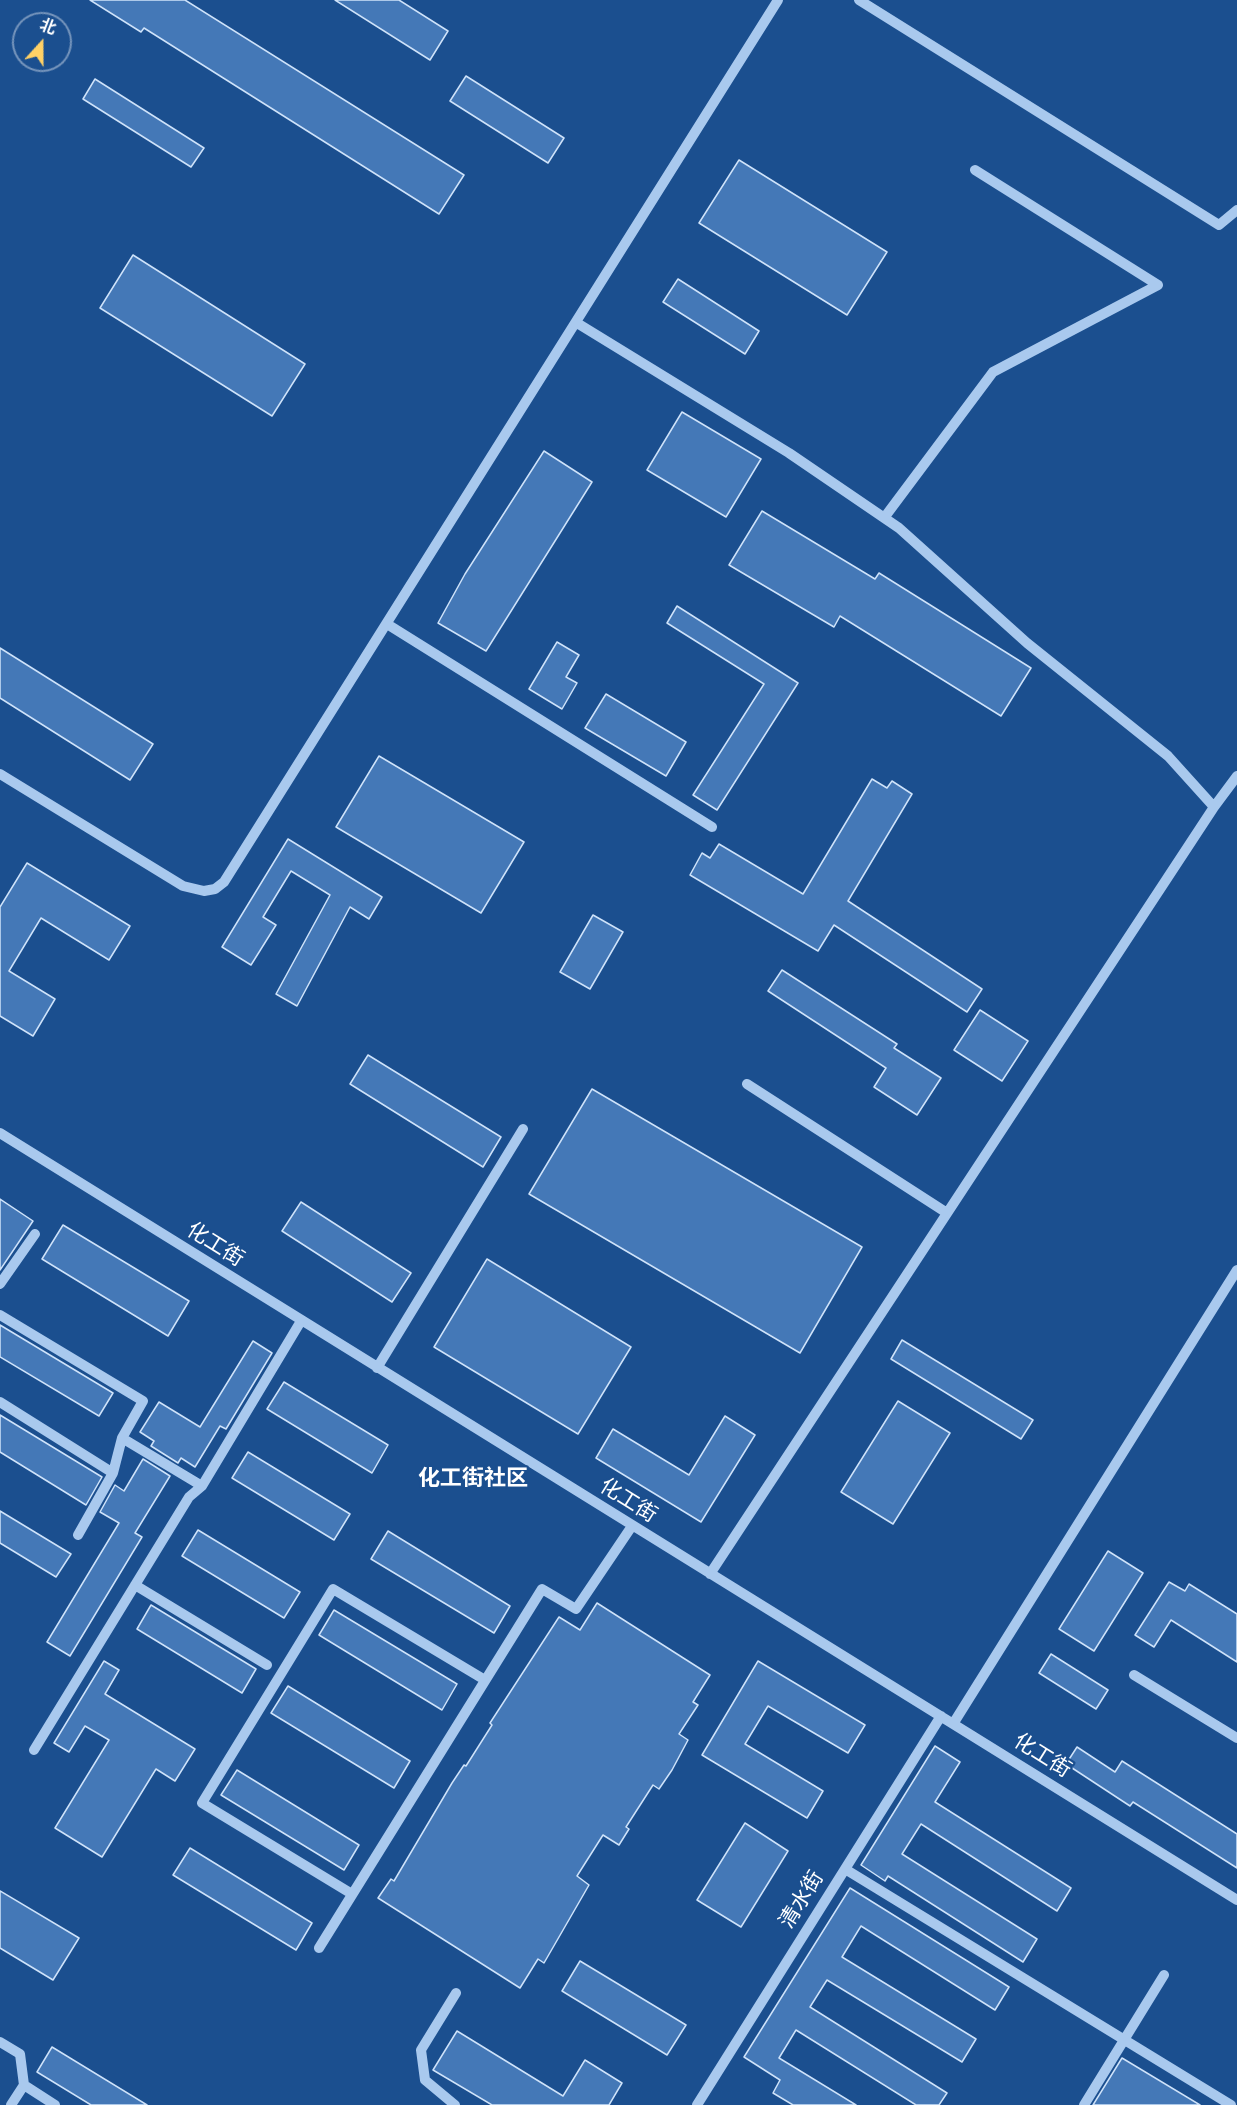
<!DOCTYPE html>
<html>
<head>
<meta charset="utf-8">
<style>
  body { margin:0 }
  #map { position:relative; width:1237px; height:2105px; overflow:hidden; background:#1b4f8f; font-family:"Fira Sans Condensed","Noto Sans SC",sans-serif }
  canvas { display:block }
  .north { position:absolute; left:12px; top:12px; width:60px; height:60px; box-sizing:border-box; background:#1b4f8f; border:2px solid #7695bc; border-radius:50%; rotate:21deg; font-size:16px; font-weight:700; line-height:24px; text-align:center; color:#fff }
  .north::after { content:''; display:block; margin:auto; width:21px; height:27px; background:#ffd166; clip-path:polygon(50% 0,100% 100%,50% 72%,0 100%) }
</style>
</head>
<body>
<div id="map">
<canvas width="1237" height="2105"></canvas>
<div class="north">北</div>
</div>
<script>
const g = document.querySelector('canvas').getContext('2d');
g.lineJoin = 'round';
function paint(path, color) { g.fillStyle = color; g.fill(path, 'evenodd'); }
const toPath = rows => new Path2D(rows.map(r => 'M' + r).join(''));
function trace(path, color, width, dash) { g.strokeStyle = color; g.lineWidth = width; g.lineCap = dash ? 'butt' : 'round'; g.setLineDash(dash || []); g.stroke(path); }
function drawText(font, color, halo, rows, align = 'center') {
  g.font = font + ' "Fira Sans Condensed","Noto Sans SC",sans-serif'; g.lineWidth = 4.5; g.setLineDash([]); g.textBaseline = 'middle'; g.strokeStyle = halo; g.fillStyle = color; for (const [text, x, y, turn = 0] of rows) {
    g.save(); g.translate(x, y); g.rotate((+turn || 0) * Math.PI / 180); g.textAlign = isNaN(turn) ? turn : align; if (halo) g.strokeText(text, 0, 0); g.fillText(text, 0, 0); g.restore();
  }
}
const building = toPath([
  [90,0,185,0,464,175,439,214,144,28,141,32,90,0],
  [335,0,399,0,448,31,430,60,335,0],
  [466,76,564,138,548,163,450,101,466,76],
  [95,79,204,148,191,167,83,99,95,79],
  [739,160,887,252,847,315,699,223,739,160],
  [133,255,305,364,272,416,100,308,133,255],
  [678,279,759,331,745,354,663,302,678,279],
  [682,412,761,459,726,517,647,470,682,412],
  [544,451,592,482,486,651,438,623,465,574,544,451],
  [762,511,875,579,879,573,1031,668,1001,716,840,616,834,627,729,565,762,511],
  [677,606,798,683,717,810,693,795,764,684,667,623,677,606],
  [557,642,579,655,566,677,577,683,562,709,529,689,557,642],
  [0,648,153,744,130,780,0,698,0,648],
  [606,694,686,742,666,776,585,728,606,694],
  [379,756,524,842,481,913,336,827,379,756],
  [872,779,887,788,892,781,912,794,848,901,982,989,967,1012,834,925,818,951,690,875,702,853,710,858,719,844,803,894,872,779],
  [288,839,382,897,369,919,350,907,297,1006,276,994,330,895,291,871,263,917,276,925,251,965,222,947,288,839],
  [27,863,130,926,109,960,41,918,9,971,55,999,33,1036,0,1016,0,907,27,863],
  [593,915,623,932,590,989,560,972,593,915],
  [782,970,897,1044,894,1048,941,1078,917,1115,874,1087,886,1068,768,991,782,970],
  [980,1010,1028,1041,1002,1081,954,1050,980,1010],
  [368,1055,501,1137,483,1167,350,1084,368,1055],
  [592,1089,862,1247,800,1353,529,1194,592,1089],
  [0,1199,33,1221,0,1270,0,1199],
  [301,1202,411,1273,392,1302,282,1231,301,1202],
  [63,1225,189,1301,168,1336,42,1259,63,1225],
  [487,1259,631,1347,578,1434,434,1347,487,1259],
  [0,1325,113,1393,99,1416,0,1357,0,1325],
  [902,1340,1033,1420,1021,1439,891,1359,902,1340],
  [253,1341,272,1353,226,1429,220,1426,195,1467,181,1458,178,1463,151,1446,154,1441,140,1432,159,1402,200,1427,253,1341],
  [284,1382,388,1445,372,1473,267,1409,284,1382],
  [898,1401,950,1433,893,1524,841,1492,898,1401],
  [0,1415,102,1477,86,1505,0,1452,0,1415],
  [725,1416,755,1435,701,1522,596,1458,613,1429,689,1475,725,1416],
  [248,1452,350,1514,334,1540,232,1478,248,1452],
  [143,1459,170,1476,135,1533,142,1537,70,1656,47,1642,119,1523,100,1512,115,1485,124,1491,143,1459],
  [0,1511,71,1554,56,1577,0,1543,0,1511],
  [198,1530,300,1592,284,1618,182,1556,198,1530],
  [388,1531,510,1606,494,1633,371,1559,388,1531],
  [1108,1551,1143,1573,1094,1651,1059,1629,1108,1551],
  [1169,1582,1185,1591,1189,1584,1237,1614,1237,1662,1171,1620,1154,1647,1135,1635,1169,1582],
  [597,1603,710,1675,693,1702,698,1705,679,1734,688,1740,672,1770,659,1789,653,1785,626,1827,629,1829,619,1845,603,1835,577,1876,589,1885,544,1963,538,1959,520,1988,378,1898,391,1879,394,1881,452,1783,464,1765,466,1766,492,1725,490,1723,559,1617,580,1630,597,1603],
  [151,1605,256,1669,242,1693,137,1629,151,1605],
  [334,1610,457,1684,442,1710,319,1635,334,1610],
  [1051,1654,1108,1690,1096,1709,1039,1673,1051,1654],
  [104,1661,119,1670,105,1694,195,1749,175,1781,156,1769,102,1857,55,1828,109,1740,85,1726,69,1752,54,1743,104,1661],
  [758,1661,865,1725,848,1753,768,1706,745,1744,823,1791,807,1818,702,1755,758,1661],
  [288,1686,410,1761,394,1788,271,1713,288,1686],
  [935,1746,960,1762,935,1802,1071,1888,1057,1911,921,1824,902,1854,1037,1939,1023,1962,888,1876,885,1881,861,1865,935,1746],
  [1077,1747,1115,1772,1122,1761,1237,1834,1237,1868,1133,1802,1130,1806,1066,1764,1077,1747],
  [237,1770,359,1845,344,1870,221,1795,237,1770],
  [745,1823,788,1851,741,1927,697,1900,745,1823],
  [190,1848,312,1923,296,1950,173,1875,190,1848],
  [850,1888,1009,1987,995,2010,861,1926,842,1957,976,2039,962,2062,827,1980,810,2007,947,2093,939,2105,916,2105,796,2030,779,2058,856,2105,793,2105,773,2093,780,2080,744,2057,850,1888],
  [0,1891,79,1938,53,1980,0,1948,0,1891],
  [580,1961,686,2025,667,2055,562,1991,580,1961],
  [457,2031,563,2096,585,2060,622,2083,609,2105,492,2105,433,2070,457,2031],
  [52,2047,147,2105,91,2105,37,2072,52,2047],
  [1122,2058,1200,2105,1093,2105,1122,2058]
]);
paint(building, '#4478b7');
trace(building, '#cfe3fa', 1.5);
trace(toPath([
  [859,0,1219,225,1237,210],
  [577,323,789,453,899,528,1027,643,1168,756,1214,807,710,1574],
  [884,518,993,372,1158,285,975,170],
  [387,624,712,827],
  [0,774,183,886,204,891,215,889,224,882,778,0],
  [1214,807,1237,776],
  [747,1084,947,1213],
  [0,1133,1237,1900],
  [0,1284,35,1234],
  [0,1315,143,1401,122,1438,113,1473,78,1535],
  [377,1368,523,1129],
  [0,1402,113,1473],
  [122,1438,202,1486],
  [135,1585,267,1665],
  [1134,1675,1237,1738],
  [953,1724,1237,1270],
  [34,1750,189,1497,202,1486,301,1321],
  [845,1869,1231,2105],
  [352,1894,202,1803,333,1589,485,1680],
  [319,1948,542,1589,576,1609,632,1526],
  [0,2042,20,2054,24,2085,11,2105],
  [24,2085,55,2105],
  [455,2105,425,2080,421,2050,456,1993],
  [697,2105,941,1716],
  [1084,2105,1164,1975]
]), '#a9c9ee', 10);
drawText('21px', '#fff', '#1b4f8f', [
  ["化工街",215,1245,32],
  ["化工街",628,1501,32],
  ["化工街",1042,1756,32],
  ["清水街",802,1900,-58]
]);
drawText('bold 22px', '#fff', '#1b4f8f', [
  ["化工街社区",473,1479]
]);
</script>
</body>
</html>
